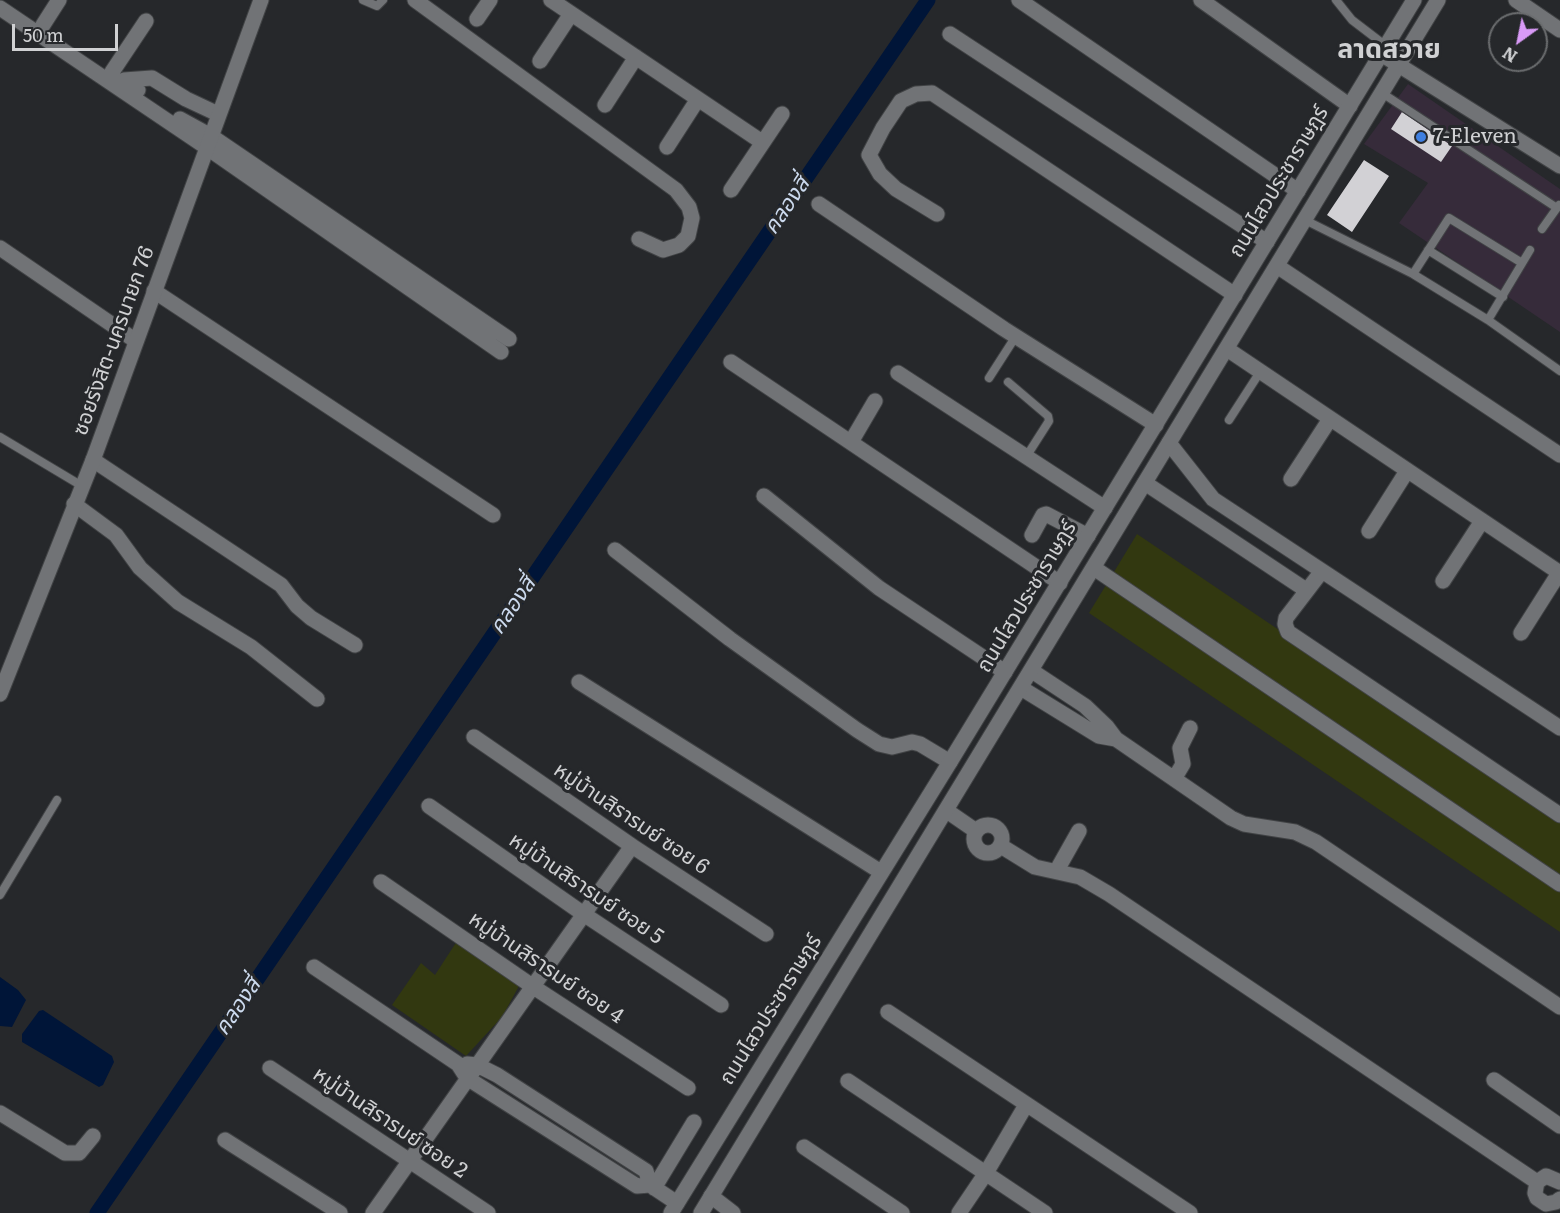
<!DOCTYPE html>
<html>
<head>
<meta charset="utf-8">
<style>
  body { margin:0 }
  #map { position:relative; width:1560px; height:1213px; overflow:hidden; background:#26282b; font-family:Literata,serif }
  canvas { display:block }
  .north { position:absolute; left:1488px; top:12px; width:60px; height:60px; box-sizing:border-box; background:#26282b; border:2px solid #6a6c6e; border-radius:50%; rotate:213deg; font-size:16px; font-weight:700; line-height:24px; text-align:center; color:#d0d1d3 }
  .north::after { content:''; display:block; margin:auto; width:21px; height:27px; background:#d99af7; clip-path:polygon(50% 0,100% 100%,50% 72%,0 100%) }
  .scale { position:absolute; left:12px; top:24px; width:106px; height:27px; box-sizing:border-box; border:3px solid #d0d1d3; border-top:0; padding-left:8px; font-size:18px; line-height:21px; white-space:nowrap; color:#d0d1d3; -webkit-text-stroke:4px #26282b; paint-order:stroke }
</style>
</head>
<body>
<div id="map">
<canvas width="1560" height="1213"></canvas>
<div class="north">N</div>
<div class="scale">50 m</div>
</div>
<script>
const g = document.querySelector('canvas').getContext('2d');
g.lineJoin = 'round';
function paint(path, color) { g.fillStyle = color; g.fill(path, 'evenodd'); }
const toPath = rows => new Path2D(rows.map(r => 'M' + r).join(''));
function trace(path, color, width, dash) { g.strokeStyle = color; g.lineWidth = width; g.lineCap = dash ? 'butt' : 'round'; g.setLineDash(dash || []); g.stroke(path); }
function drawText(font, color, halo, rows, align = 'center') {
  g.font = font + ' Literata,"Noto Sans Thai",serif'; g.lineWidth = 6; g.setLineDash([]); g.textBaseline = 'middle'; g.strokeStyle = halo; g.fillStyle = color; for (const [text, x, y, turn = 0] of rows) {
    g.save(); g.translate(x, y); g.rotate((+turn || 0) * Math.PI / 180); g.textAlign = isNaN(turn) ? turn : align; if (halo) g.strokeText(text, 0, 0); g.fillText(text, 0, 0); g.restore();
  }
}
paint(toPath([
  [1408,84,1560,189,1560,332,1399,223,1428,183,1364,144]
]), '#362b3a');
paint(toPath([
  [1137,534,1560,820,1560,932,1089,613],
  [459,938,519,986,502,1017,466,1056,392,1005,421,963,435,975]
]), '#323810');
paint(toPath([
  [0,977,18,990,26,1000,12,1027,0,1026],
  [43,1010,112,1056,114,1062,103,1085,99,1087,22,1042,22,1034,39,1011]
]), '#001538');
trace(toPath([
  [97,1213,928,0]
]), '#001538', 15);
paint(toPath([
  [1402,112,1452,146,1441,162,1391,129],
  [1364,160,1389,176,1352,232,1327,215]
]), '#d2d1d5');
const service = toPath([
  [363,0,377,6,383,0],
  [1336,0,1352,20,1386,46],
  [1382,93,1557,208],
  [1305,220,1413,274,1488,320,1560,371],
  [1542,229,1559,205],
  [1428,250,1503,297],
  [1413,274,1449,218,1522,263],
  [1488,320,1530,250],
  [989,378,1016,336],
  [1008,382,1048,416,1049,421,1026,457],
  [1229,420,1260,372],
  [0,437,82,486],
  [0,895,57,800]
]);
const minor = toPath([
  [415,0,676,190,689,207,692,218,688,236,679,245,663,250,639,239],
  [551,0,762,142],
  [1019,0,1298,191],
  [1201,0,1350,106],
  [1516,0,1560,30],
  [0,8,206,147,501,352],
  [477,19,490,0],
  [43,25,59,0],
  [950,34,1267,242],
  [1381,54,1560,166],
  [540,61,571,14],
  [112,72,146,21],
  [138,90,124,80,152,78,186,99,218,114],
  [605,105,636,57],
  [180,119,211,136,509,339],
  [667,147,698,99],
  [731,190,782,114],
  [819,204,1004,329,1156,425],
  [937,214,896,189,880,174,869,155,883,128,901,101,916,94,932,93,1235,295],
  [0,248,136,341],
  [1277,266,1560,455],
  [154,291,493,515],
  [1227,349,1560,573],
  [731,362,1060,583],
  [898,373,1105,508],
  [851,442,875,401],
  [1169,443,1213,499,1560,728],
  [93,460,281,585,297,606,311,618,355,645],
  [1291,479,1330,419],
  [1145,483,1306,590],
  [764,496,879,588,1005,672],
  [74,504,116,535,140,568,178,602,251,647,317,699],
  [1369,531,1407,471],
  [1032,535,1043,515,1046,514,1088,536],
  [615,550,730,639,857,730,879,744,892,747,912,742,920,744,950,762],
  [1094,568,1560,884],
  [1322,571,1286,618,1285,624,1288,632,1560,815],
  [1443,581,1482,521],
  [1521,633,1559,573],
  [1032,671,1085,706,1107,727,1116,739,1231,818,1244,824,1295,832,1316,842,1560,1007],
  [579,682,881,872],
  [1021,688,1099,736,1116,739],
  [474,737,632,846,766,934],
  [1174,779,1183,764,1180,748,1190,728],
  [429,806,585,915,721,1005],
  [947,811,976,831],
  '974 839a14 14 0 1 1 28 0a14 14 0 1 1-28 0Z',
  [1001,846,1035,867,1080,877,1109,894,1537,1182],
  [1057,870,1079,831],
  [381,882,535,988,688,1088],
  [314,967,458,1064,467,1078,637,1186,650,1185,677,1203],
  [888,1012,1190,1213],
  [467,1064,477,1065,497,1075,646,1171,650,1185],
  [270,1068,488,1213],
  [1494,1080,1560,1126],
  [848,1081,1045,1213],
  [0,1113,65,1153,79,1153,93,1136],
  [225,1140,340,1213],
  [804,1147,902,1213],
  [1560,1182,1546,1176,1537,1182,1535,1193,1537,1198,1546,1204,1556,1202,1560,1199],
  [654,1188,694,1122],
  [711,1196,733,1213],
  [373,1213,632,846],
  [959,1213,986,1173,1026,1105]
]);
const tertiary = toPath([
  [0,694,93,460,261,0]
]);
const secondary = toPath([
  [671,1213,950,762,1414,0],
  [701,1213,1438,0]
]);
trace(service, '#414345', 10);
trace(minor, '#414345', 17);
trace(tertiary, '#414345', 17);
trace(secondary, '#414345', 17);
trace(service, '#717376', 8);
trace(minor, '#717376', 15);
trace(tertiary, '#717376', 15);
trace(secondary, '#717376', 15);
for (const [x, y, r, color] of [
  [1421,137,6,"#3f7fe0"]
]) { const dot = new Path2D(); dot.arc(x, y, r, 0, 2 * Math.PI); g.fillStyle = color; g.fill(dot); trace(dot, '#26282b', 2); }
drawText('21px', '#d0d1d3', '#26282b', [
  ["7-Eleven",1433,137]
], 'left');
drawText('21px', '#d0d1d3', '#26282b', [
  ["ถนนไสวประชาราษฎร์",1279,182,-59],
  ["ซอยรังสิต-นครนายก 76",114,341,-70],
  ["ถนนไสวประชาราษฎร์",1027,597,-59],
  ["หมู่บ้านสิรารมย์ ซอย 6",631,819,34],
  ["หมู่บ้านสิรารมย์ ซอย 5",586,889,34],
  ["หมู่บ้านสิรารมย์ ซอย 4",546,968,34],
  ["ถนนไสวประชาราษฎร์",771,1010,-58],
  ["หมู่บ้านสิรารมย์ ซอย 2",390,1123,34]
]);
drawText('italic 22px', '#ccdaee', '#26282b', [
  ["คลองสี่",787,206,-56],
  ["คลองสี่",513,606,-56],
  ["คลองสี่",238,1007,-56]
]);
drawText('bold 27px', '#d0d1d3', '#26282b', [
  ["ลาดสวาย",1389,50]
]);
</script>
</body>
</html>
